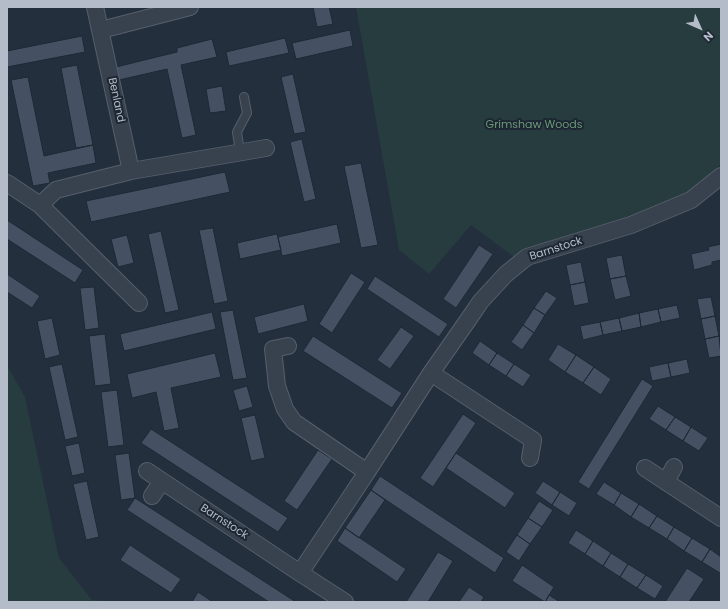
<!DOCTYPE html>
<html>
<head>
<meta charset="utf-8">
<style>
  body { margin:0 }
  #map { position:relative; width:728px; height:609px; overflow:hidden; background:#242f3e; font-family:Poppins,sans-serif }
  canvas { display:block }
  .frame { position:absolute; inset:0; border:8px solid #b4bcc9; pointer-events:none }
  .north { position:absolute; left:680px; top:8px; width:40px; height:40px; -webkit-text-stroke:3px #1d2633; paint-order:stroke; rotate:135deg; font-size:11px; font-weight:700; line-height:16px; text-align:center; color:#b4bcc9 }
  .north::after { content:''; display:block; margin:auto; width:14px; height:18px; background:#b4bcc9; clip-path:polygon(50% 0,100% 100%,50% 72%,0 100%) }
</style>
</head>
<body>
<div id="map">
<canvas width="728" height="609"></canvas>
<div class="frame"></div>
<div class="north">N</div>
</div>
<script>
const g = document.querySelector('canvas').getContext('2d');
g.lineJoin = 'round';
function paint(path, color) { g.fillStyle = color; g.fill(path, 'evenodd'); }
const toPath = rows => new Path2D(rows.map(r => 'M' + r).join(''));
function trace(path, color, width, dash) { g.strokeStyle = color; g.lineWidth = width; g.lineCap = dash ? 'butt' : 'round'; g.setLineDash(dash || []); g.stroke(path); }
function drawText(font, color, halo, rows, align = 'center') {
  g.font = font + ' Poppins,sans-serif'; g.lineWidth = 4; g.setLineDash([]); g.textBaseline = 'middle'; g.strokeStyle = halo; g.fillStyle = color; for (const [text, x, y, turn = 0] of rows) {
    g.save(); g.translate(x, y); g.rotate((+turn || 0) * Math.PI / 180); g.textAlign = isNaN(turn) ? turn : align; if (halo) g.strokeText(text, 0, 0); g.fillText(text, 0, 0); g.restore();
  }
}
paint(toPath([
  [356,7,721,7,721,164,687,193,628,219,514,257,471,225,429,274,399,250],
  [7,365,25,397,59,558,92,600,125,602,7,602]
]), '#263c3f');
const building = toPath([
  [313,7,329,7,333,24,317,27,313,7],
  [350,30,353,46,296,59,292,43,350,30],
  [82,36,85,52,7,67,7,51,82,36],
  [285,38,289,53,229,66,226,52,285,38],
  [212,39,217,57,181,65,196,135,182,138,167,69,119,80,116,67,177,52,177,48,212,39],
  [77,65,93,145,76,148,61,68,77,65],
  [293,74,306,132,294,134,281,77,293,74],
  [28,77,44,156,93,145,96,163,48,173,50,183,33,186,11,80,28,77],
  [222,86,226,111,210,113,206,89,222,86],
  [302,139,316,199,304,202,290,142,302,139],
  [361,163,378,245,361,248,344,166,361,163],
  [225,172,230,192,91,222,86,201,225,172],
  [7,220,83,270,75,283,7,239,7,220],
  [337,224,341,243,282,256,278,237,337,224],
  [213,228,228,301,214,304,199,230,213,228],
  [161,231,179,310,165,313,148,234,161,231],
  [277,234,281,250,240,259,237,243,277,234],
  [127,235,134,263,118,267,111,239,127,235],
  [721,244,721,260,712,262,712,265,694,270,691,254,709,250,708,247,721,244],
  [479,245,493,254,456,308,443,299,479,245],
  [622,255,626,276,610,279,606,258,622,255],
  [581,262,585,282,570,285,566,265,581,262],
  [351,273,365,282,332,333,319,324,351,273],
  [7,274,40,296,32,308,7,292,7,274],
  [375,276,448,324,439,337,367,289,375,276],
  [626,276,631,296,615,300,610,279,626,276],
  [585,282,589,303,574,306,570,285,585,282],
  [94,287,99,328,85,330,80,288,94,287],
  [546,291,557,298,545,315,534,308,546,291],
  [711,297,715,316,701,319,697,299,711,297],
  [304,304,308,321,258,334,254,317,304,304],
  [677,305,680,318,661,322,658,309,677,305],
  [534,308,545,315,534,333,523,325,534,308],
  [658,309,661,322,641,327,639,313,658,309],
  [233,310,247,378,233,380,220,312,233,310],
  [212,312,216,329,124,351,120,334,212,312],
  [639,313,641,327,622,331,619,318,639,313],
  [715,316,719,336,705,339,701,319,715,316],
  [52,318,60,355,45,359,37,321,52,318],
  [619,318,622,331,603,335,600,322,619,318],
  [600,322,603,335,583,340,580,326,600,322],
  [523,325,534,333,522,350,511,342,523,325],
  [401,327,414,336,390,369,377,360,401,327],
  [105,334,111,384,95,386,89,336,105,334],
  [313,336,402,393,392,408,303,351,313,336],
  [719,336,721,356,709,358,705,339,719,336],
  [480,341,497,353,489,365,472,353,480,341],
  [558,344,576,355,565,372,548,360,558,344],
  [215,353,221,377,171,388,179,428,164,431,156,392,132,398,127,374,215,353],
  [497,353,514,364,506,376,489,365,497,353],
  [576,355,594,367,583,383,565,372,576,355],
  [687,359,690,373,671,377,668,363,687,359],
  [668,363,671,377,652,381,649,367,668,363],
  [62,364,78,437,65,440,49,367,62,364],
  [514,364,531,375,523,387,506,376,514,364],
  [594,367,611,379,601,395,583,383,594,367],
  [642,379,653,386,589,489,578,482,642,379],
  [247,386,253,407,239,411,233,390,247,386],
  [117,390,124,445,108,447,101,392,117,390],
  [658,406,675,417,666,430,649,419,658,406],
  [463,414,476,423,433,487,420,478,463,414],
  [255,415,265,458,251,461,241,418,255,415],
  [675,417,691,427,683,441,666,430,675,417],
  [691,427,708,438,699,451,683,441,691,427],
  [151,429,288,518,278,532,141,443,151,429],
  [79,443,85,473,72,476,65,446,79,443],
  [318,450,332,459,297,510,284,501,318,450],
  [129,453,135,498,121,500,115,455,129,453],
  [456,453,515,493,505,508,446,468,456,453],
  [380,476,504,558,495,573,371,490,380,476],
  [87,481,99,537,86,540,73,484,87,481],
  [543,481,560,492,552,505,535,493,543,481],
  [604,482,621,493,614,505,596,494,604,482],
  [371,490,385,500,359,538,345,528,371,490],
  [560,492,577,503,569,516,552,505,560,492],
  [621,493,639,504,631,517,614,505,621,493],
  [135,498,296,602,269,602,127,510,135,498],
  [539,501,553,510,542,527,528,518,539,501],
  [639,504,657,516,649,528,631,517,639,504],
  [657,516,674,527,667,539,649,528,657,516],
  [528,518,542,527,530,544,517,535,528,518],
  [674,527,692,538,684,551,667,539,674,527],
  [345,528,406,569,397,582,337,541,345,528],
  [576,530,593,541,585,554,568,543,576,530],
  [517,535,530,544,519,561,506,552,517,535],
  [692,538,710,549,702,562,684,551,692,538],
  [593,541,611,553,603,566,585,554,593,541],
  [130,545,181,579,171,593,120,560,130,545],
  [710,549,721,557,721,571,720,573,702,562,710,549],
  [438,552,453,561,428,602,406,602,438,552],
  [611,553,628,564,620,577,603,566,611,553],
  [628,564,646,575,637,588,620,577,628,564],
  [522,565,554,587,545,602,512,581,522,565],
  [687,568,704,579,689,602,665,602,687,568],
  [646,575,663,586,655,599,637,588,646,575],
  [469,587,484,597,481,602,459,602,469,587],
  [198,592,213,602,192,602,198,592],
  [549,595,560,602,545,602,549,595]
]);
paint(building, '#455162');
trace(building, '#1f2835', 1);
const service = toPath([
  [240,152,237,132,247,113,244,97]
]);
const minor = toPath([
  [101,30,190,7],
  [131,171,266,148],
  [7,183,40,205,56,190,131,171,95,7],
  [40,205,139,303],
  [288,346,273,349,277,386,285,409,294,422,367,472,431,373],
  [530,458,533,440,431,373,468,320,481,301,506,274,527,257,631,225,691,200,721,176],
  [645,468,721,518],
  [147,471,300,573,367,472],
  [666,482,674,467],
  [152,496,162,481],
  [300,573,345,602]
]);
trace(service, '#565f6c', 10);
trace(minor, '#565f6c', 18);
trace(service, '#38414e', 8);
trace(minor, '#38414e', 16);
drawText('11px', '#b4bcc9', '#1d2633', [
  ["Benland",116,100,78],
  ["Barnstock",556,249,-18],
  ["Barnstock",224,522,33]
]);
drawText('11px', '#6b9a76', '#1d2633', [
  ["Grimshaw Woods",534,125]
]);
</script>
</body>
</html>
